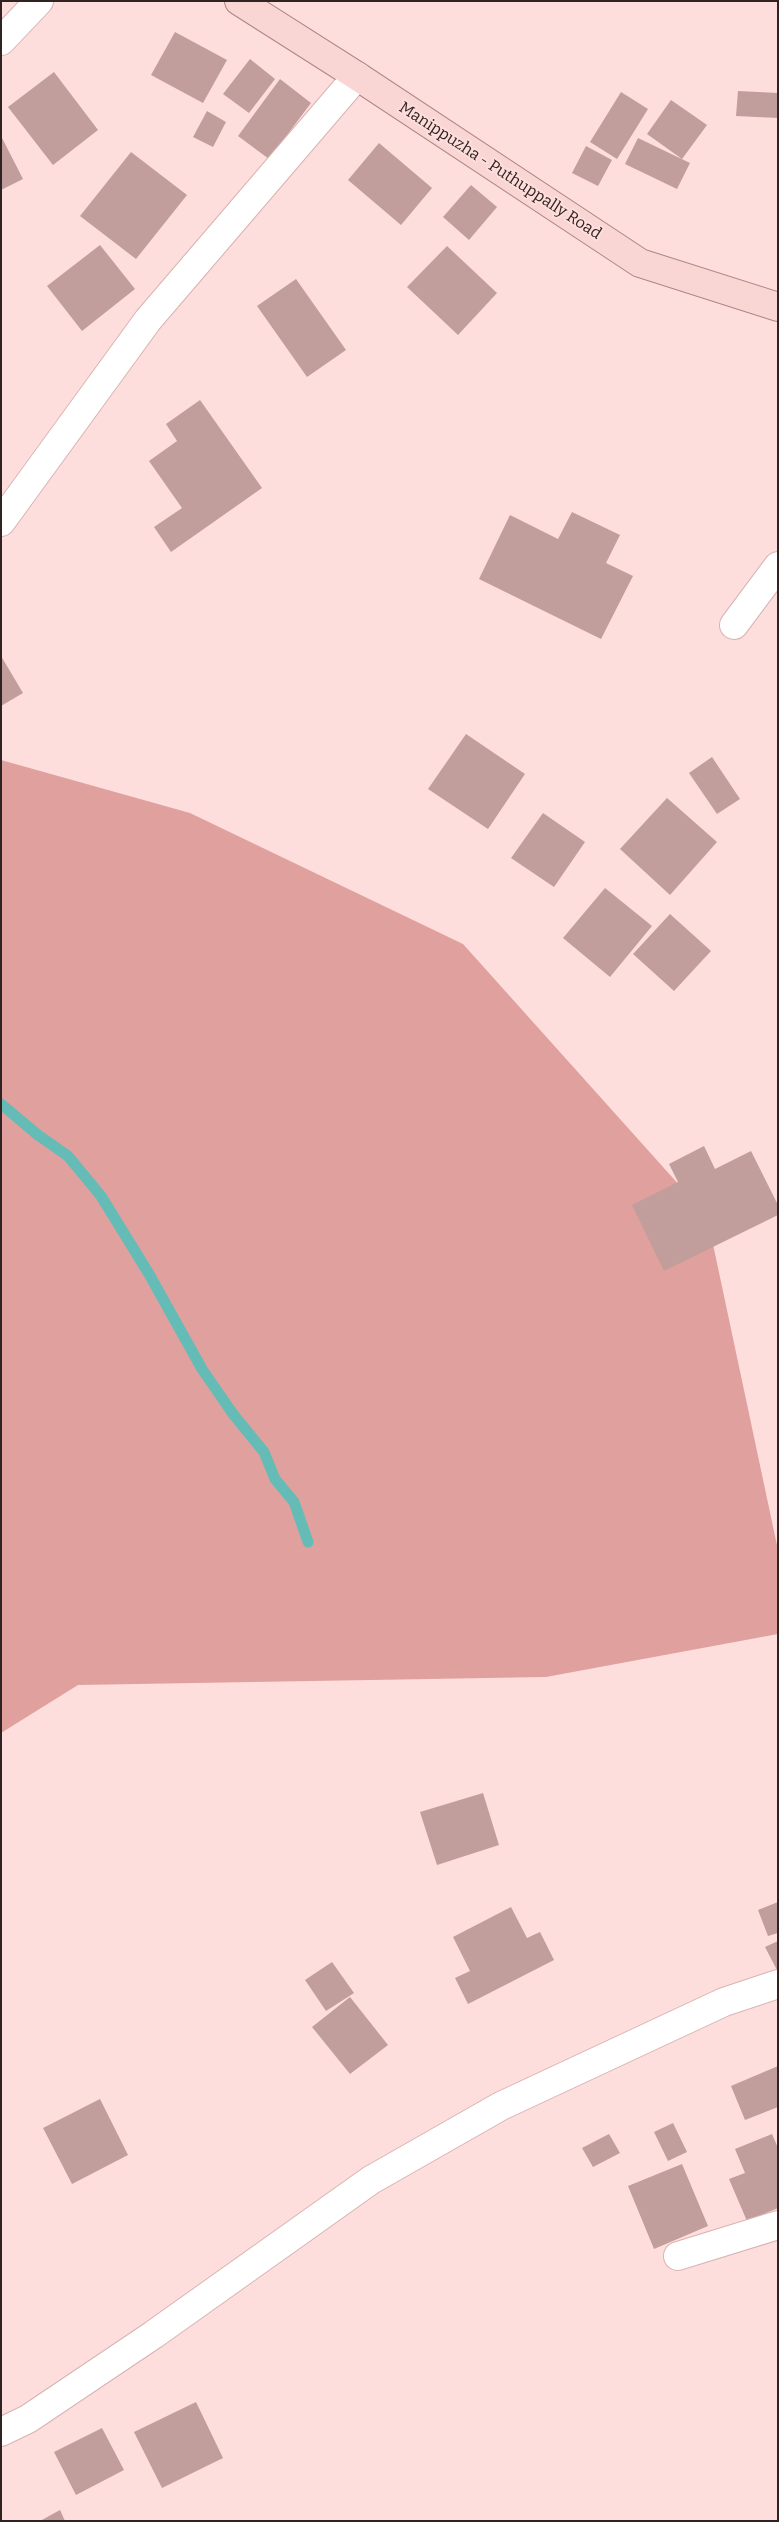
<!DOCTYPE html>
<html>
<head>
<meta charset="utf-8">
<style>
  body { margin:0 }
  #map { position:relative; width:779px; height:2522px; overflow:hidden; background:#fddedc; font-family:Bitter,serif }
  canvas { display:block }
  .frame { position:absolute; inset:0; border:2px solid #312322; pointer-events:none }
</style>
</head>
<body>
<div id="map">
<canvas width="779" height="2522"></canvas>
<div class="frame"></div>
</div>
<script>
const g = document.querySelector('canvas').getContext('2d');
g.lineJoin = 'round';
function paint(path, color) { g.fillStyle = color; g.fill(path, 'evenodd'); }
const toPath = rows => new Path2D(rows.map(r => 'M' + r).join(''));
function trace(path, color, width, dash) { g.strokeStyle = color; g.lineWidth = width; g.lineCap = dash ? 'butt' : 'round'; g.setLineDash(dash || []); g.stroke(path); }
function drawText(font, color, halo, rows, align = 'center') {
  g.font = font + ' Bitter,serif'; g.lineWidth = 4; g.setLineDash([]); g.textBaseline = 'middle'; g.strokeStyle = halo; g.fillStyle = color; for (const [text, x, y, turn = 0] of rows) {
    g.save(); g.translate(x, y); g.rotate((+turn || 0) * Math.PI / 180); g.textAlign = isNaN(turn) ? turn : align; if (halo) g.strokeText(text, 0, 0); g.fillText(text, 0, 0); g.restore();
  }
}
paint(toPath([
  [1,760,190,813,463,944,707,1216,778,1550,778,1634,546,1677,78,1685,1,1733]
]), '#e0a19e');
trace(toPath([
  [1,1104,38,1135,68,1156,101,1196,149,1274,202,1369,233,1414,264,1452,275,1479,294,1502,308,1542]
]), '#65bcb6', 11);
paint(toPath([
  [175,32,227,60,203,103,151,75],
  [250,59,275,79,249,113,223,94],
  [54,72,98,130,53,165,8,107],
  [280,79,311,103,269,159,238,136],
  [738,91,778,93,778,118,736,116],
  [621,92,648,109,617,159,590,142],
  [671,100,707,125,682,159,647,134],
  [207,111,226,122,213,147,193,137],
  [1,136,23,179,1,190],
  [638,138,690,163,677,189,625,164],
  [379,143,432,188,401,225,348,180],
  [586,146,612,160,598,186,572,173],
  [131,152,187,195,136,259,80,216],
  [471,185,497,207,469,240,443,217],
  [100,245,135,289,82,331,47,286],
  [447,246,497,293,458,335,407,287],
  [296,279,346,350,307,377,257,306],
  [200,400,262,488,171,552,154,527,182,508,149,461,177,441,166,424],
  [572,512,620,535,606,563,633,576,601,639,479,579,510,515,558,539],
  [1,656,23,693,1,706],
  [466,734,525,774,488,829,428,789],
  [712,757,740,799,717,814,689,773],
  [667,798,717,842,670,895,620,849],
  [543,813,585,842,554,887,511,858],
  [605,888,652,926,610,977,563,938],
  [670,914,711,951,674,991,633,954],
  [704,1146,715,1169,751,1151,778,1205,778,1215,664,1271,632,1205,678,1182,669,1164],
  [483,1793,499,1845,437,1865,420,1812],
  [778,1902,778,1933,768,1936,758,1910],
  [511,1907,527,1938,540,1932,554,1960,468,2004,455,1978,470,1971,453,1937],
  [778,1941,778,1972,765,1947],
  [332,1962,354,1993,326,2011,305,1980],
  [350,1997,388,2045,350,2074,312,2027],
  [778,2066,778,2107,745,2120,731,2086],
  [100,2099,128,2155,72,2184,43,2128],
  [673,2123,687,2152,668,2161,654,2132],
  [609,2134,620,2153,593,2167,582,2148],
  [772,2134,778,2148,778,2208,747,2221,729,2179,745,2173,735,2149],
  [682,2164,708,2226,654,2249,628,2186],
  [196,2402,223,2458,162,2488,134,2432],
  [102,2428,124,2470,76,2495,54,2452],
  [60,2510,65,2521,40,2521]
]), '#c19d9b');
const minor = toPath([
  [1,41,39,1],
  [1,522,148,320,357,76],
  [734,625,778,566],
  [678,2256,778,2225],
  [1,2432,28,2419,153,2335,371,2180,501,2106,724,2002,778,1984]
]);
const major = toPath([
  [239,1,357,76,640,263,778,307]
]);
trace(minor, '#d8b3b1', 30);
trace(major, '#b08583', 30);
trace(minor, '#fff', 28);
trace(major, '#f9d6d4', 28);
drawText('16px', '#312322', '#fddedc', [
  ["Manippuzha - Puthuppally Road",500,171,33]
]);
</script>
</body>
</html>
